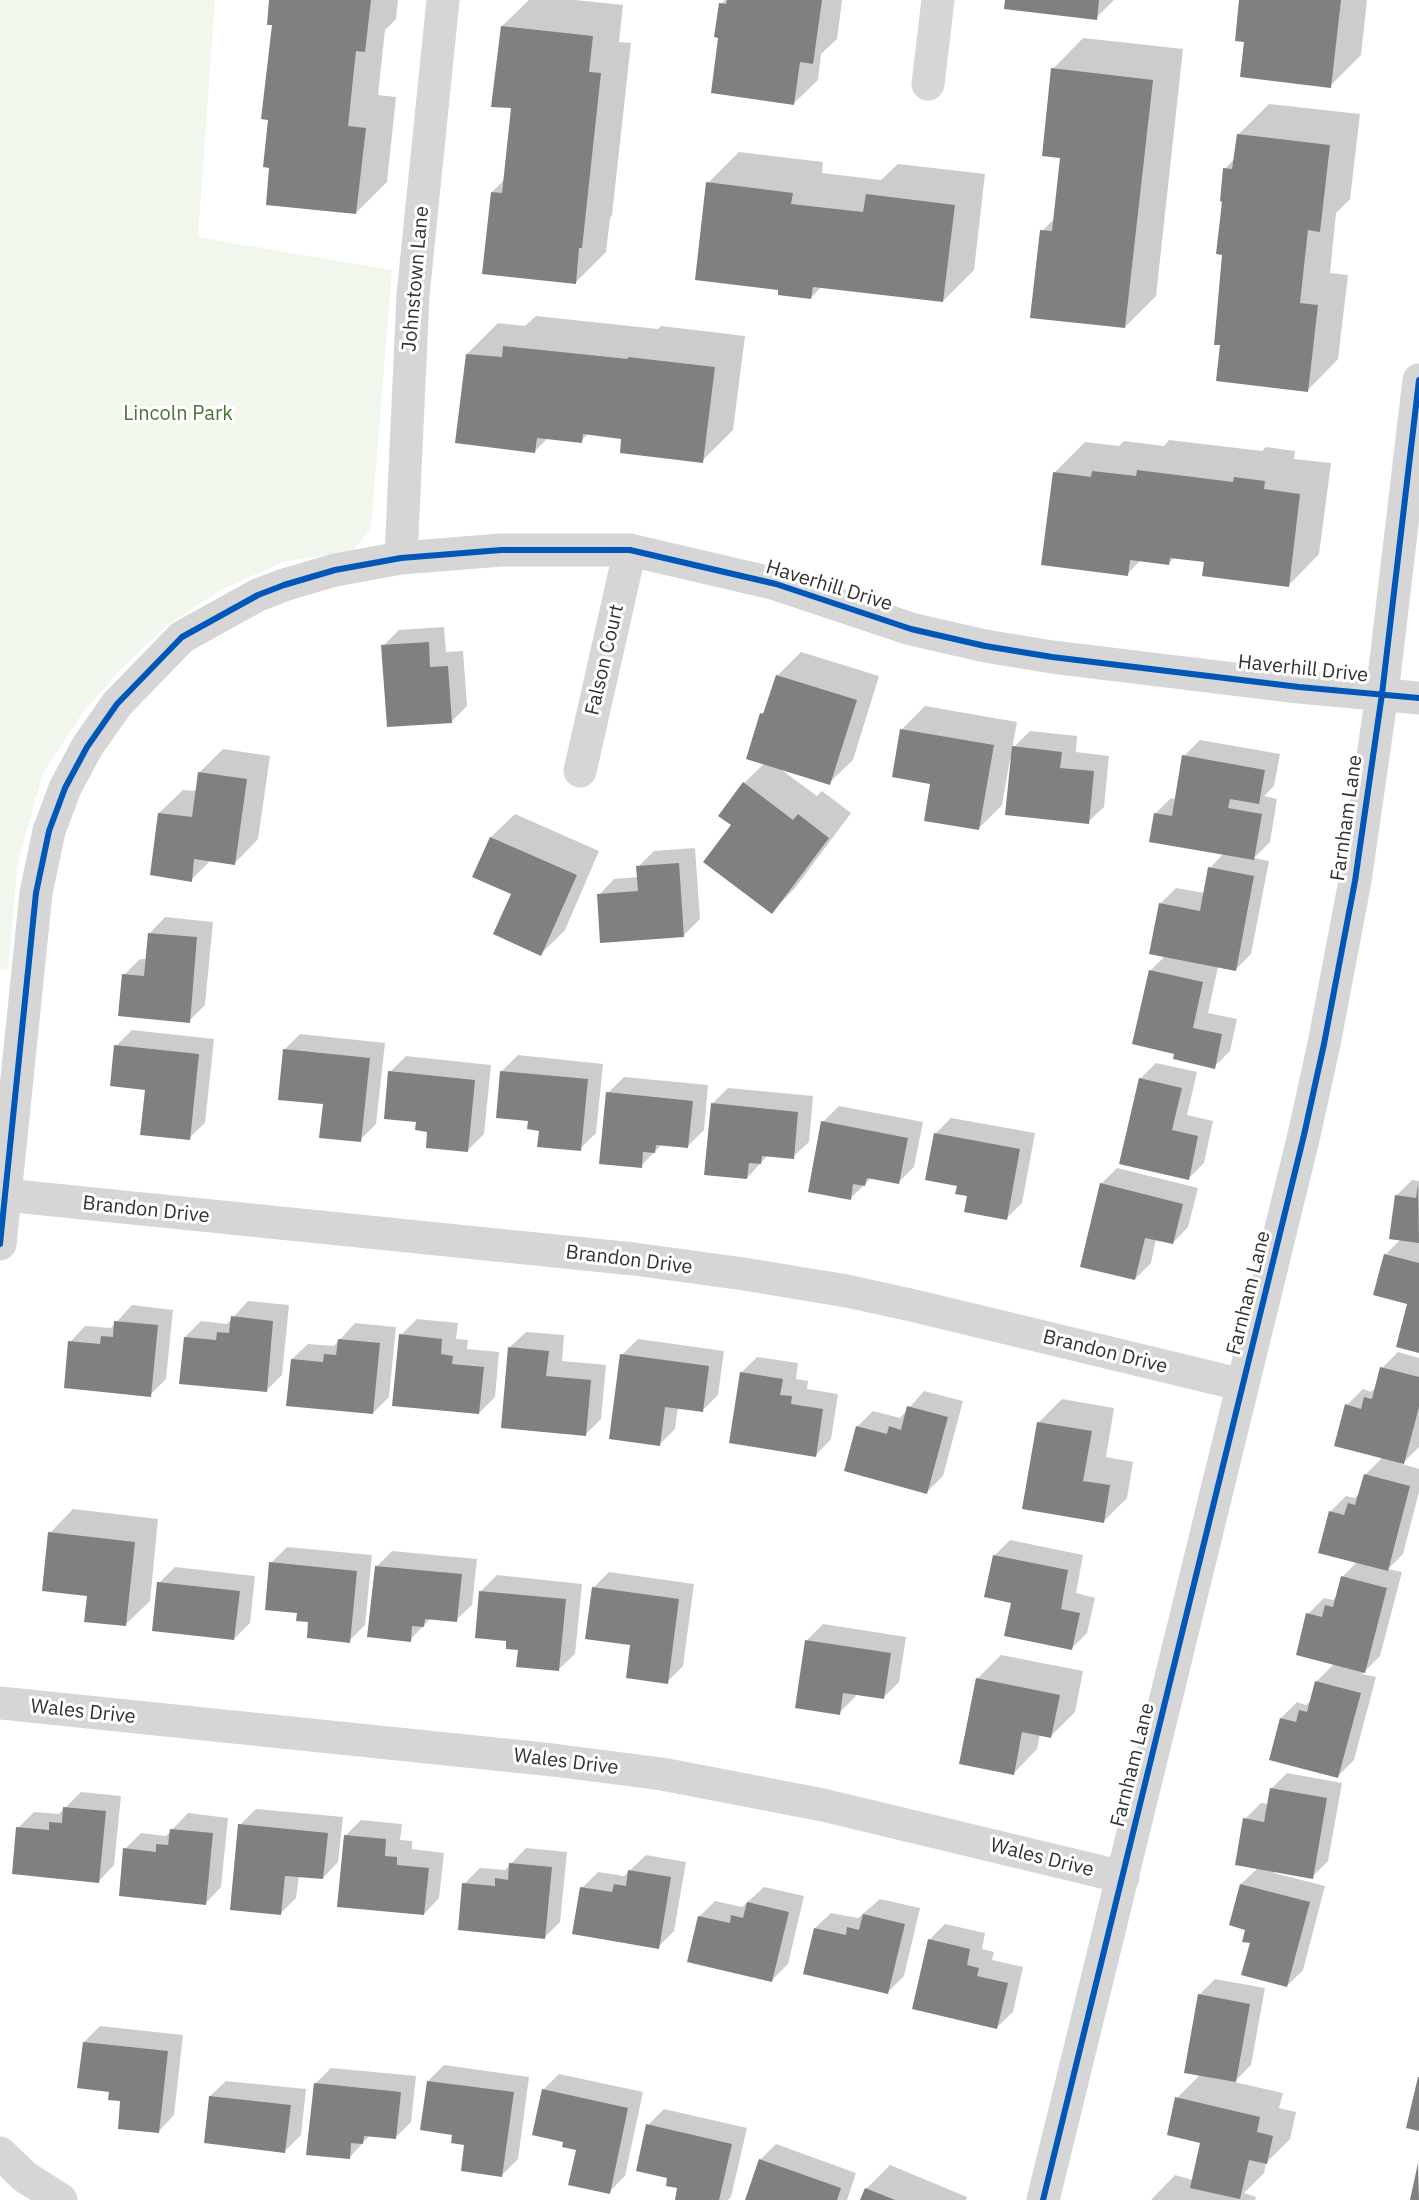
<!DOCTYPE html>
<html>
<head>
<meta charset="utf-8">
<style>
  body { margin:0 }
  canvas { display:block; background:#fff }
</style>
</head>
<body>
<canvas width="1419" height="2200"></canvas>
<script>
const g = document.querySelector('canvas').getContext('2d');
g.lineJoin = 'round';
function paint(path, color) { g.fillStyle = color; g.fill(path, 'evenodd'); }
const toPath = rows => new Path2D(rows.map(r => 'M' + r).join(''));
function trace(path, color, width, dash) { g.strokeStyle = color; g.lineWidth = width; g.lineCap = dash ? 'butt' : 'round'; g.setLineDash(dash || []); g.stroke(path); }
function drawText(font, color, halo, rows, align = 'center') {
  g.font = font + ' "IBM Plex Sans",sans-serif'; g.lineWidth = 6; g.setLineDash([]); g.textBaseline = 'middle'; g.strokeStyle = halo; g.fillStyle = color; for (const [text, x, y, turn = 0] of rows) {
    g.save(); g.translate(x, y); g.rotate((+turn || 0) * Math.PI / 180); g.textAlign = isNaN(turn) ? turn : align; if (halo) g.strokeText(text, 0, 0); g.fillText(text, 0, 0); g.restore();
  }
}
paint(toPath([
  [0,0,215,0,198,237,392,270,371,528,353,551,283,562,221,590,166,626,120,670,84,711,43,773,18,862,8,970,0,969]
]), '#f1f7ed');
paint(toPath([
  [271,0,398,0,396,19,385,30,378,95,396,97,387,182,356,213,271,166,270,119,273,24],
  [529,0,575,0,623,5,619,42,631,43,612,215,610,218,606,252,575,283,492,192,504,180,512,107,502,26],
  [725,0,842,0,837,39,821,54,818,80,794,103,720,37,721,4],
  [1006,0,1114,0,1096,18],
  [1241,0,1367,0,1361,55,1330,86,1245,41],
  [1083,38,1183,49,1156,296,1125,327,1042,231,1055,218,1062,157,1053,69],
  [1269,104,1360,114,1350,199,1336,213,1330,273,1348,275,1338,359,1308,390,1222,344,1225,169,1235,158,1238,135],
  [739,152,823,162,822,173,881,180,898,164,985,174,974,270,943,301,822,286,811,298,780,289,708,183],
  [536,316,658,329,661,326,745,336,733,430,702,461,623,437,589,433,581,441,548,438,535,451,467,354,498,323,525,326],
  [1169,440,1262,451,1266,447,1295,451,1294,459,1331,463,1319,554,1289,585,1205,560,1175,557,1169,563,1141,560,1127,574,1054,473,1085,442,1119,446,1124,441,1164,446],
  [444,627,446,652,463,651,467,706,451,722,383,646,399,630],
  [801,652,879,676,853,760,829,783,779,768,817,796,822,791,851,813,795,888,772,912,733,825,744,783,765,763,761,714,767,709,778,675],
  [925,706,1017,722,1012,749,1030,731,1077,736,1076,752,1109,756,1104,807,1088,822,1010,759,1002,805,978,829,901,730],
  [1200,740,1280,754,1274,786,1264,796,1277,799,1270,842,1254,858,1269,861,1251,954,1235,970,1218,967,1208,1013,1237,1019,1230,1051,1214,1067,1176,1053,1150,971,1165,956,1160,904,1176,888,1205,893,1210,868,1224,853,1155,814,1171,798,1176,799,1184,756],
  [223,749,270,756,258,839,235,863,211,860,191,880,159,813,183,790,197,791,199,773],
  [515,814,599,851,565,930,541,954,513,894,474,876,491,837],
  [695,848,700,919,684,935,599,895,614,879,639,877,638,867,654,851],
  [165,917,213,922,205,1005,189,1021,124,975,140,959,147,959,150,933],
  [132,1030,214,1039,205,1123,189,1138,147,1089,116,1046],
  [300,1034,385,1043,376,1124,360,1140,324,1103,284,1050],
  [518,1055,603,1064,596,1133,580,1149,541,1129,529,1120,502,1071],
  [406,1056,491,1065,484,1134,468,1150,429,1131,418,1121,390,1072],
  [1156,1063,1197,1072,1187,1115,1213,1121,1204,1163,1188,1179,1140,1079],
  [624,1077,708,1085,704,1130,688,1146,662,1144,641,1166,608,1093],
  [728,1088,813,1096,809,1142,793,1157,768,1155,747,1178,712,1104],
  [839,1106,923,1122,914,1167,898,1183,872,1177,850,1199,823,1122],
  [951,1118,1035,1133,1022,1203,1006,1219,969,1195,958,1185,935,1134],
  [1117,1168,1198,1188,1188,1227,1173,1243,1156,1239,1151,1263,1135,1279,1101,1184],
  [1412,1180,1419,1181,1419,1352,1409,1303,1385,1255,1401,1239,1396,1196],
  [248,1301,289,1305,282,1375,266,1391,185,1337,201,1321,227,1324],
  [132,1305,173,1310,166,1379,150,1395,70,1342,85,1326,111,1328],
  [417,1319,458,1323,456,1339,468,1340,467,1349,499,1352,495,1397,479,1413,401,1335],
  [355,1323,396,1327,389,1397,373,1413,292,1359,308,1344,334,1346],
  [526,1332,564,1335,562,1361,606,1365,601,1419,585,1435,510,1347],
  [638,1339,724,1351,718,1395,702,1411,678,1407,675,1429,659,1445,622,1355],
  [1398,1352,1419,1358,1419,1447,1402,1464,1419,1469,1419,1492,1403,1554,1388,1569,1402,1572,1380,1656,1362,1674,1376,1677,1354,1760,1338,1776,1281,1718,1297,1702,1306,1705,1312,1700,1316,1682,1334,1664,1308,1614,1324,1598,1333,1600,1338,1595,1343,1576,1357,1562,1330,1512,1346,1496,1355,1498,1361,1492,1365,1475,1383,1457,1347,1405,1363,1389,1371,1392,1377,1386,1382,1368],
  [757,1357,798,1363,796,1379,808,1381,807,1389,838,1394,831,1439,816,1455,741,1373],
  [924,1391,963,1401,943,1476,927,1492,857,1427,873,1411,900,1418],
  [1062,1399,1114,1408,1106,1457,1133,1462,1127,1498,1103,1522,1039,1422],
  [73,1509,158,1519,150,1601,126,1624,88,1594,50,1533],
  [1010,1540,1083,1555,1076,1593,1095,1598,1087,1633,1072,1648,1013,1602,994,1556],
  [287,1547,372,1555,365,1625,349,1641,310,1621,299,1612,271,1563],
  [392,1551,477,1559,472,1605,456,1620,431,1618,410,1640,376,1567],
  [175,1567,255,1576,250,1623,234,1639,159,1583],
  [609,1572,694,1584,683,1666,667,1682,632,1644,593,1588],
  [497,1575,582,1584,575,1654,559,1669,520,1649,508,1640,481,1591],
  [823,1624,906,1637,899,1682,883,1698,856,1694,855,1697,839,1713,807,1640],
  [1001,1655,1083,1671,1075,1712,1051,1736,1040,1734,1037,1749,1014,1773,977,1679],
  [1287,1773,1342,1783,1328,1861,1312,1877,1275,1871,1274,1873,1325,1886,1303,1970,1287,1986,1252,1942,1247,1929,1231,1924,1241,1884,1258,1868,1245,1819,1261,1803,1269,1804,1271,1789],
  [81,1792,121,1796,114,1865,99,1881,18,1828,34,1812,59,1814],
  [256,1809,343,1817,338,1862,323,1878,299,1875,296,1898,280,1914,240,1825],
  [188,1813,228,1818,221,1887,206,1903,125,1849,141,1833,166,1836],
  [361,1820,402,1824,400,1840,412,1841,412,1849,444,1853,439,1898,424,1914,345,1836],
  [526,1848,567,1852,560,1922,544,1938,464,1884,480,1868,505,1870],
  [646,1855,686,1862,674,1931,658,1947,582,1888,598,1872,624,1876],
  [764,1887,804,1896,788,1964,772,1980,699,1917,715,1901,742,1907],
  [880,1899,920,1908,904,1976,888,1992,815,1928,831,1913,858,1918],
  [945,1924,985,1933,982,1949,994,1952,992,1960,1023,1967,1013,2012,997,2027,929,1940],
  [1215,1979,1265,1988,1251,2065,1234,2082,1283,2093,1279,2108,1296,2112,1290,2139,1266,2163,1264,2173,1244,2193,1256,2197,1255,2200,1151,2200,1175,2175,1193,2180,1202,2142,1177,2098,1201,2074,1199,1995],
  [100,2026,183,2035,174,2115,159,2131,111,2090,84,2042],
  [444,2065,529,2077,518,2159,502,2175,454,2133,428,2081],
  [331,2068,416,2076,411,2122,395,2138,370,2135,349,2158,315,2084],
  [559,2074,643,2092,625,2176,609,2192,577,2149,565,2141,543,2090],
  [226,2081,306,2089,301,2135,285,2151,210,2096],
  [664,2109,747,2128,731,2197,728,2200,676,2200,679,2187,669,2177,648,2125],
  [776,2144,856,2173,847,2200,746,2200,760,2160],
  [890,2165,967,2197,966,2200,861,2200,866,2189]
]), '#0003');
paint(toPath([
  [269,0,371,0,365,52,356,51,348,126,366,128,356,214,266,205,269,168,263,167,268,120,261,119,272,25,267,25],
  [727,0,822,0,813,64,800,62,794,105,711,93,718,38,714,37,719,3,726,4],
  [1005,0,1099,0,1097,20,1004,9],
  [1239,0,1341,0,1331,88,1240,77,1244,42,1235,41],
  [501,26,593,36,589,72,601,73,582,248,579,248,576,284,482,274,491,192,502,193,511,108,491,107],
  [1051,68,1153,80,1125,328,1030,318,1040,230,1052,231,1060,158,1042,156],
  [1237,134,1330,145,1320,232,1308,230,1300,303,1318,305,1308,392,1216,381,1220,345,1214,345,1222,255,1216,254,1222,202,1220,201,1223,168,1232,169],
  [706,182,793,193,791,204,863,212,866,194,955,205,943,302,813,287,811,299,778,295,778,290,695,280],
  [503,346,628,359,628,357,715,367,703,463,620,453,621,439,583,434,582,443,537,438,535,453,455,443,466,354,502,357],
  [1137,470,1233,482,1234,477,1265,481,1264,489,1300,494,1289,587,1202,576,1204,562,1170,558,1169,565,1130,560,1128,576,1041,565,1053,472,1091,477,1092,471,1136,476],
  [429,642,430,667,448,666,452,723,387,727,381,645],
  [776,675,857,700,830,785,746,759,760,713,763,714],
  [900,729,994,745,979,830,924,821,930,784,892,777],
  [1012,746,1062,752,1060,768,1094,771,1089,824,1005,815],
  [1182,755,1265,770,1259,804,1230,799,1228,808,1262,814,1254,860,1149,842,1154,813,1172,816],
  [198,772,247,779,235,865,194,859,192,882,150,875,158,813,192,817],
  [743,782,793,820,798,814,829,838,772,914,703,862,731,825,718,816],
  [490,837,577,875,541,956,493,934,511,894,472,877],
  [679,863,684,937,600,943,597,894,638,891,636,866],
  [1208,867,1254,876,1236,971,1149,954,1159,903,1200,911],
  [148,933,197,937,190,1023,118,1016,122,974,144,976],
  [1149,970,1203,982,1193,1028,1222,1034,1215,1069,1173,1059,1174,1054,1132,1044],
  [114,1045,199,1054,190,1140,140,1135,145,1090,110,1086],
  [283,1049,370,1058,361,1142,319,1138,323,1104,278,1100],
  [388,1071,475,1080,468,1152,426,1148,427,1132,415,1130,416,1122,384,1119],
  [500,1071,588,1079,581,1151,537,1147,539,1131,527,1129,528,1121,496,1118],
  [1139,1078,1182,1088,1172,1130,1198,1136,1189,1180,1119,1164],
  [606,1092,693,1101,688,1148,656,1145,655,1153,643,1152,642,1168,599,1164],
  [711,1103,798,1112,794,1159,762,1156,761,1164,749,1163,747,1179,704,1175],
  [821,1121,908,1138,899,1184,867,1178,865,1186,853,1184,851,1200,808,1192],
  [934,1133,1020,1149,1007,1220,964,1212,967,1196,955,1194,957,1186,925,1180],
  [1100,1183,1183,1204,1173,1244,1145,1238,1135,1280,1080,1267],
  [1418,1184,1419,1243,1389,1239,1395,1195,1416,1198],
  [1384,1254,1419,1263,1419,1353,1396,1347,1407,1304,1373,1295],
  [231,1316,273,1321,267,1392,179,1384,184,1337,216,1340,217,1332,229,1333],
  [114,1321,158,1325,151,1397,64,1388,68,1341,100,1344,101,1336,113,1337],
  [399,1334,442,1339,441,1354,453,1356,452,1364,484,1367,479,1414,392,1406],
  [338,1339,380,1343,373,1414,286,1406,291,1359,323,1362,324,1354,336,1355],
  [508,1347,549,1351,546,1376,591,1380,586,1436,501,1428],
  [620,1354,709,1366,703,1412,665,1407,660,1446,609,1439],
  [1380,1367,1419,1377,1419,1407,1404,1464,1334,1446,1345,1404,1361,1409,1364,1397,1372,1399],
  [740,1372,783,1379,780,1395,792,1396,791,1404,823,1409,816,1457,729,1443],
  [907,1406,948,1417,927,1494,844,1471,856,1426,887,1434,889,1426,901,1430],
  [1037,1422,1092,1431,1083,1481,1110,1485,1104,1523,1022,1509],
  [1364,1474,1410,1486,1388,1571,1318,1553,1329,1511,1344,1515,1348,1503,1355,1505],
  [48,1532,135,1542,126,1626,84,1622,87,1596,42,1591],
  [993,1555,1068,1570,1061,1609,1080,1613,1072,1650,1004,1636,1011,1603,984,1597],
  [269,1562,357,1571,350,1643,307,1638,308,1622,296,1621,297,1613,265,1610],
  [375,1566,462,1574,457,1622,425,1619,424,1627,412,1626,411,1642,367,1637],
  [1341,1576,1387,1588,1365,1673,1296,1655,1306,1613,1322,1617,1325,1605,1333,1607],
  [157,1582,240,1591,234,1640,152,1631],
  [592,1587,679,1599,668,1684,626,1678,630,1645,585,1639],
  [479,1591,566,1599,559,1671,516,1667,518,1650,506,1649,506,1641,475,1638],
  [805,1640,891,1653,884,1699,843,1693,840,1715,795,1708],
  [976,1678,1060,1695,1051,1738,1022,1732,1014,1775,959,1764],
  [1315,1681,1361,1693,1338,1778,1269,1760,1280,1718,1296,1722,1299,1710,1307,1712],
  [1270,1788,1327,1798,1313,1879,1235,1865,1243,1818,1264,1822],
  [63,1807,106,1811,99,1883,12,1874,16,1827,49,1830,49,1822,62,1823],
  [238,1824,328,1833,323,1879,285,1876,281,1915,230,1910],
  [170,1829,213,1833,206,1905,119,1896,123,1848,156,1852,156,1844,168,1845],
  [344,1835,386,1839,385,1856,397,1857,397,1865,429,1868,424,1915,337,1907],
  [509,1863,552,1867,545,1939,458,1930,462,1883,495,1886,495,1878,508,1880],
  [628,1870,671,1877,659,1949,572,1934,580,1887,612,1892,614,1884,626,1886],
  [1240,1884,1310,1902,1287,1987,1241,1975,1250,1943,1242,1942,1245,1930,1229,1925],
  [747,1902,789,1912,772,1982,687,1962,698,1916,730,1923,731,1915,743,1918],
  [863,1914,905,1924,888,1994,803,1974,814,1928,846,1935,847,1927,859,1930],
  [928,1939,970,1949,967,1965,979,1968,977,1976,1008,1983,997,2029,912,2009],
  [1198,1994,1250,2004,1236,2082,1184,2073],
  [83,2042,168,2051,159,2133,118,2129,120,2101,108,2100,109,2092,77,2088],
  [1418,2077,1419,2077,1419,2131,1406,2128],
  [427,2081,514,2092,502,2177,461,2171,464,2145,451,2143,452,2135,420,2130],
  [314,2083,401,2092,396,2139,364,2136,363,2144,351,2143,350,2159,306,2155],
  [542,2089,628,2108,610,2194,568,2185,576,2150,562,2147,563,2142,532,2135],
  [209,2096,291,2105,285,2153,204,2143],
  [1175,2097,1260,2117,1257,2132,1273,2136,1267,2164,1249,2160,1240,2199,1190,2188,1200,2143,1167,2135],
  [646,2124,732,2144,719,2200,675,2200,677,2188,666,2186,667,2178,636,2171],
  [759,2159,841,2188,837,2200,745,2200],
  [1418,2163,1419,2200,1410,2200],
  [865,2188,895,2200,860,2200]
]), '#808080');
trace(toPath([
  [928,84,938,0],
  [401,558,413,295,443,0],
  [580,771,630,550],
  [5,1195,634,1259,744,1274,847,1291,915,1306,1243,1385],
  [0,1244,36,893,49,831,65,788,87,747,117,704,182,637,258,595,284,585,335,570,401,558,501,550,630,550,776,584,911,629,985,646,1052,657,1299,687,1419,698],
  [0,1703,553,1760,662,1774,823,1805,1123,1877],
  [0,2153,25,2177,61,2200],
  [1043,2200,1304,1135,1324,1044,1355,881,1382,694,1419,380]
]), '#d6d6d6', 33);
trace(toPath([
  [0,1244,36,893,49,831,65,788,87,747,117,704,182,637,258,595,284,585,335,570,401,558,501,550,630,550,776,584,911,629,985,646,1052,657,1299,687,1419,698],
  [1043,2200,1304,1135,1324,1044,1355,881,1382,694,1419,380]
]), '#0057b8', 6);
drawText('20px', '#323232', '#fff', [
  ["Johnstown Lane",416,279,-85],
  ["Haverhill Drive",829,586,17],
  ["Falson Court",605,660,-77],
  ["Haverhill Drive",1303,669,6],
  ["Farnham Lane",1347,818,-82],
  ["Brandon Drive",146,1210,6],
  ["Brandon Drive",629,1260,7],
  ["Farnham Lane",1249,1293,-76],
  ["Brandon Drive",1105,1352,14],
  ["Wales Drive",83,1712,6],
  ["Wales Drive",566,1762,7],
  ["Farnham Lane",1133,1765,-76],
  ["Wales Drive",1042,1858,14]
]);
drawText('20px', '#4b7339', '#fff', [
  ["Lincoln Park",178,414]
]);
</script>
</body>
</html>
